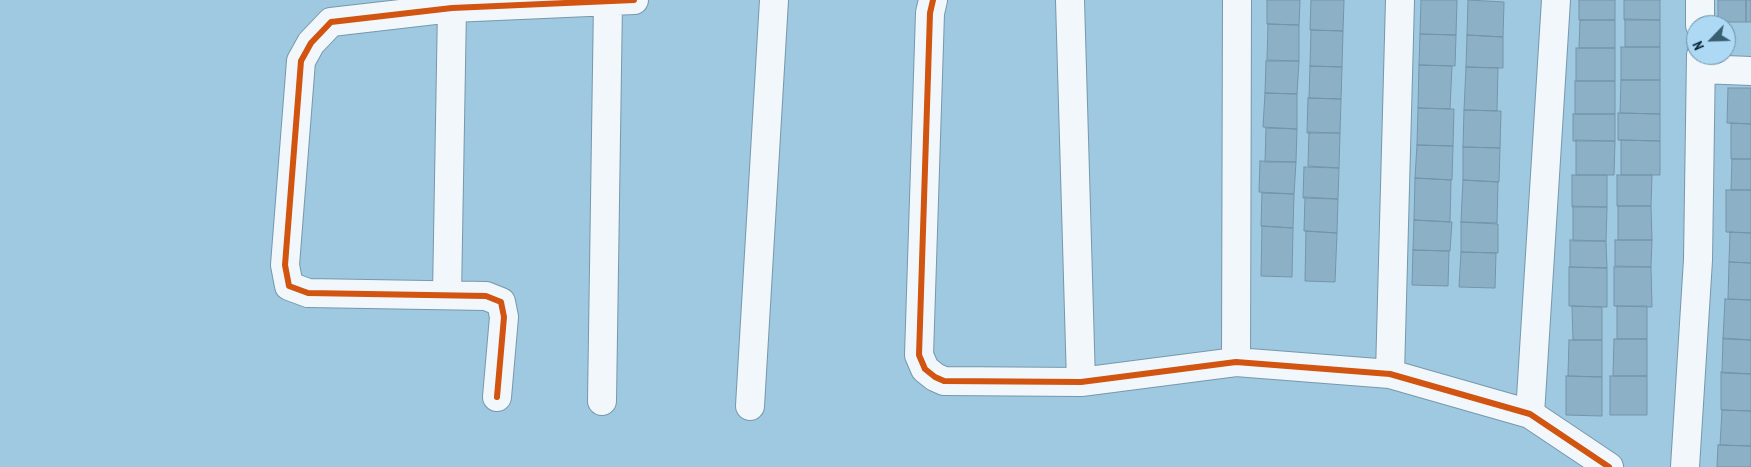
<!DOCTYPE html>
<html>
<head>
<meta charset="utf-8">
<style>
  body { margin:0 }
  #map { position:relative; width:1751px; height:467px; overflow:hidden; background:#9fc8e1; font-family:"PT Sans Narrow",sans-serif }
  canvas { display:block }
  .north { position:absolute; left:1686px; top:15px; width:50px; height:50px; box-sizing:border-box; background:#add9f4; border:1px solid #6990a8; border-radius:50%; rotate:246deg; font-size:14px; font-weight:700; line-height:20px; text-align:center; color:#022335 }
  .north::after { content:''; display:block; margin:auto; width:18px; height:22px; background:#395d71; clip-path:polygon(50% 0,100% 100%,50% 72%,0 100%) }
</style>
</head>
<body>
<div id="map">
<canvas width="1751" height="467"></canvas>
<div class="north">N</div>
</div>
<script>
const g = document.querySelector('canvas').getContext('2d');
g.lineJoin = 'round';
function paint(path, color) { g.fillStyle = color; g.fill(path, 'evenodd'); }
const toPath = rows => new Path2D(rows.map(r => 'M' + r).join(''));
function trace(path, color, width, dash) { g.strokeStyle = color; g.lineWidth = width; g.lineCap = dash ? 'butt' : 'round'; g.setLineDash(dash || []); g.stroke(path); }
const building = toPath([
  [1267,0,1300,0,1299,25,1267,24,1267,0],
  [1311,0,1344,0,1343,31,1310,30,1311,0],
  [1421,0,1457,0,1456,35,1420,34,1421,0],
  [1468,0,1504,2,1503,37,1467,35,1468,0],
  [1579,0,1615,0,1615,20,1579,20,1579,0],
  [1624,0,1660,0,1660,20,1624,20,1624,0],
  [1718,0,1746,0,1746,22,1718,22,1718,0],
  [1746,0,1751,0,1751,22,1746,22,1746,0],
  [1625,19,1660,20,1660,47,1625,47,1625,19],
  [1580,20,1615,20,1615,48,1579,48,1580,20],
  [1268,24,1299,25,1299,61,1267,60,1268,24],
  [1311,30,1343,31,1342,67,1310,66,1311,30],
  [1420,34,1456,35,1455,66,1419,65,1420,34],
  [1467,35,1503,37,1503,68,1466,67,1467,35],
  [1621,47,1660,47,1660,80,1621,80,1621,47],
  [1576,48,1615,48,1615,81,1576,81,1576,48],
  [1266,61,1299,61,1297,94,1265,93,1266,61],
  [1419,65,1452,66,1450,109,1418,108,1419,65],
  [1310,66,1342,67,1341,99,1309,98,1310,66],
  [1466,67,1498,68,1497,111,1464,110,1466,67],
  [1621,80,1660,80,1660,114,1620,113,1621,80],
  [1575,81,1615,81,1615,114,1575,114,1575,81],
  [1728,88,1751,88,1751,124,1727,123,1728,88],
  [1265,93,1297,94,1297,129,1263,127,1265,93],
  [1308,98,1341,99,1340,133,1307,133,1308,98],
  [1418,108,1454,109,1453,146,1417,145,1418,108],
  [1464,110,1501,111,1500,148,1463,147,1464,110],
  [1618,113,1660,114,1660,141,1618,140,1618,113],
  [1573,114,1615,114,1615,141,1573,141,1573,114],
  [1731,123,1751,124,1751,159,1731,159,1731,123],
  [1266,128,1297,129,1296,162,1265,162,1266,128],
  [1309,132,1340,133,1339,168,1308,166,1309,132],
  [1576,140,1615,141,1614,175,1576,175,1576,140],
  [1621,140,1660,141,1660,175,1621,175,1621,140],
  [1417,145,1453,146,1452,180,1415,178,1417,145],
  [1463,147,1500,148,1499,182,1463,180,1463,147],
  [1732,159,1751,159,1751,190,1731,190,1732,159],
  [1260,161,1296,162,1294,194,1259,192,1260,161],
  [1304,167,1339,168,1338,199,1303,198,1304,167],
  [1572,175,1607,175,1607,207,1572,207,1572,175],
  [1617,175,1652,175,1651,206,1617,206,1617,175],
  [1415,178,1451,180,1450,222,1414,220,1415,178],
  [1463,180,1498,182,1497,223,1461,222,1463,180],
  [1726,190,1751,190,1751,233,1726,232,1726,190],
  [1262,193,1294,194,1293,228,1261,226,1262,193],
  [1305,197,1338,199,1337,233,1304,231,1305,197],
  [1573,206,1607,207,1606,241,1573,241,1573,206],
  [1618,206,1651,206,1652,240,1618,240,1618,206],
  [1414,220,1452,222,1450,251,1413,250,1414,220],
  [1461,222,1498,224,1498,253,1461,252,1461,222],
  [1262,226,1293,228,1292,277,1261,276,1262,226],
  [1306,231,1337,233,1335,282,1305,281,1306,231],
  [1730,232,1751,233,1751,263,1729,262,1730,232],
  [1570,240,1606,241,1607,268,1570,267,1570,240],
  [1615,240,1652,240,1651,267,1615,266,1615,240],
  [1413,250,1449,251,1448,286,1412,285,1413,250],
  [1461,252,1496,253,1495,288,1459,287,1461,252],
  [1729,262,1751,263,1751,300,1728,299,1729,262],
  [1569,267,1607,268,1607,307,1569,306,1569,267],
  [1614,267,1651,267,1652,307,1614,306,1614,267],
  [1725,299,1751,300,1751,340,1723,339,1725,299],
  [1572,306,1602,307,1602,340,1573,340,1572,306],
  [1617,306,1647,306,1647,339,1617,339,1617,306],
  [1723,338,1751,340,1751,374,1722,373,1723,338],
  [1614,339,1647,339,1647,376,1613,376,1614,339],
  [1569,340,1602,340,1602,377,1568,376,1569,340],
  [1721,372,1751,374,1751,411,1721,410,1721,372],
  [1566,376,1602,377,1602,416,1566,415,1566,376],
  [1610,376,1647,376,1647,415,1610,415,1610,376],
  [1722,410,1751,411,1751,446,1720,445,1722,410],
  [1718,445,1751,446,1751,467,1717,467,1718,445]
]);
paint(building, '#8cb1c7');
trace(building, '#7495a9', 1);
const street = toPath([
  [933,0,930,13,919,355,925,369,935,377,944,381,1081,382,1236,362,1390,374,1530,414,1609,467],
  [1070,0,1081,382],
  [1700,0,1700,25],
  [1701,69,1751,71],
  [447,295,452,8],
  [1236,362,1237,0],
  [1390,374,1400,0],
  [497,397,504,317,501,302,486,296,308,293,289,286,285,265,301,61,311,43,331,22,452,8,634,0],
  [602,401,608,2],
  [750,406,774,0],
  [1530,414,1556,0],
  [1685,467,1698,260,1701,55]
]);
trace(street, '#7798ac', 30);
trace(street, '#f1f7fa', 28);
trace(toPath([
  [933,0,930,13,919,355,925,369,935,377,944,381,1081,382,1236,362,1390,374,1530,414,1609,467],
  [497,397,504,317,501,302,486,296,308,293,289,286,285,265,301,61,311,43,331,22,452,8,634,0]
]), '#d15410', 6);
</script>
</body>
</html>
